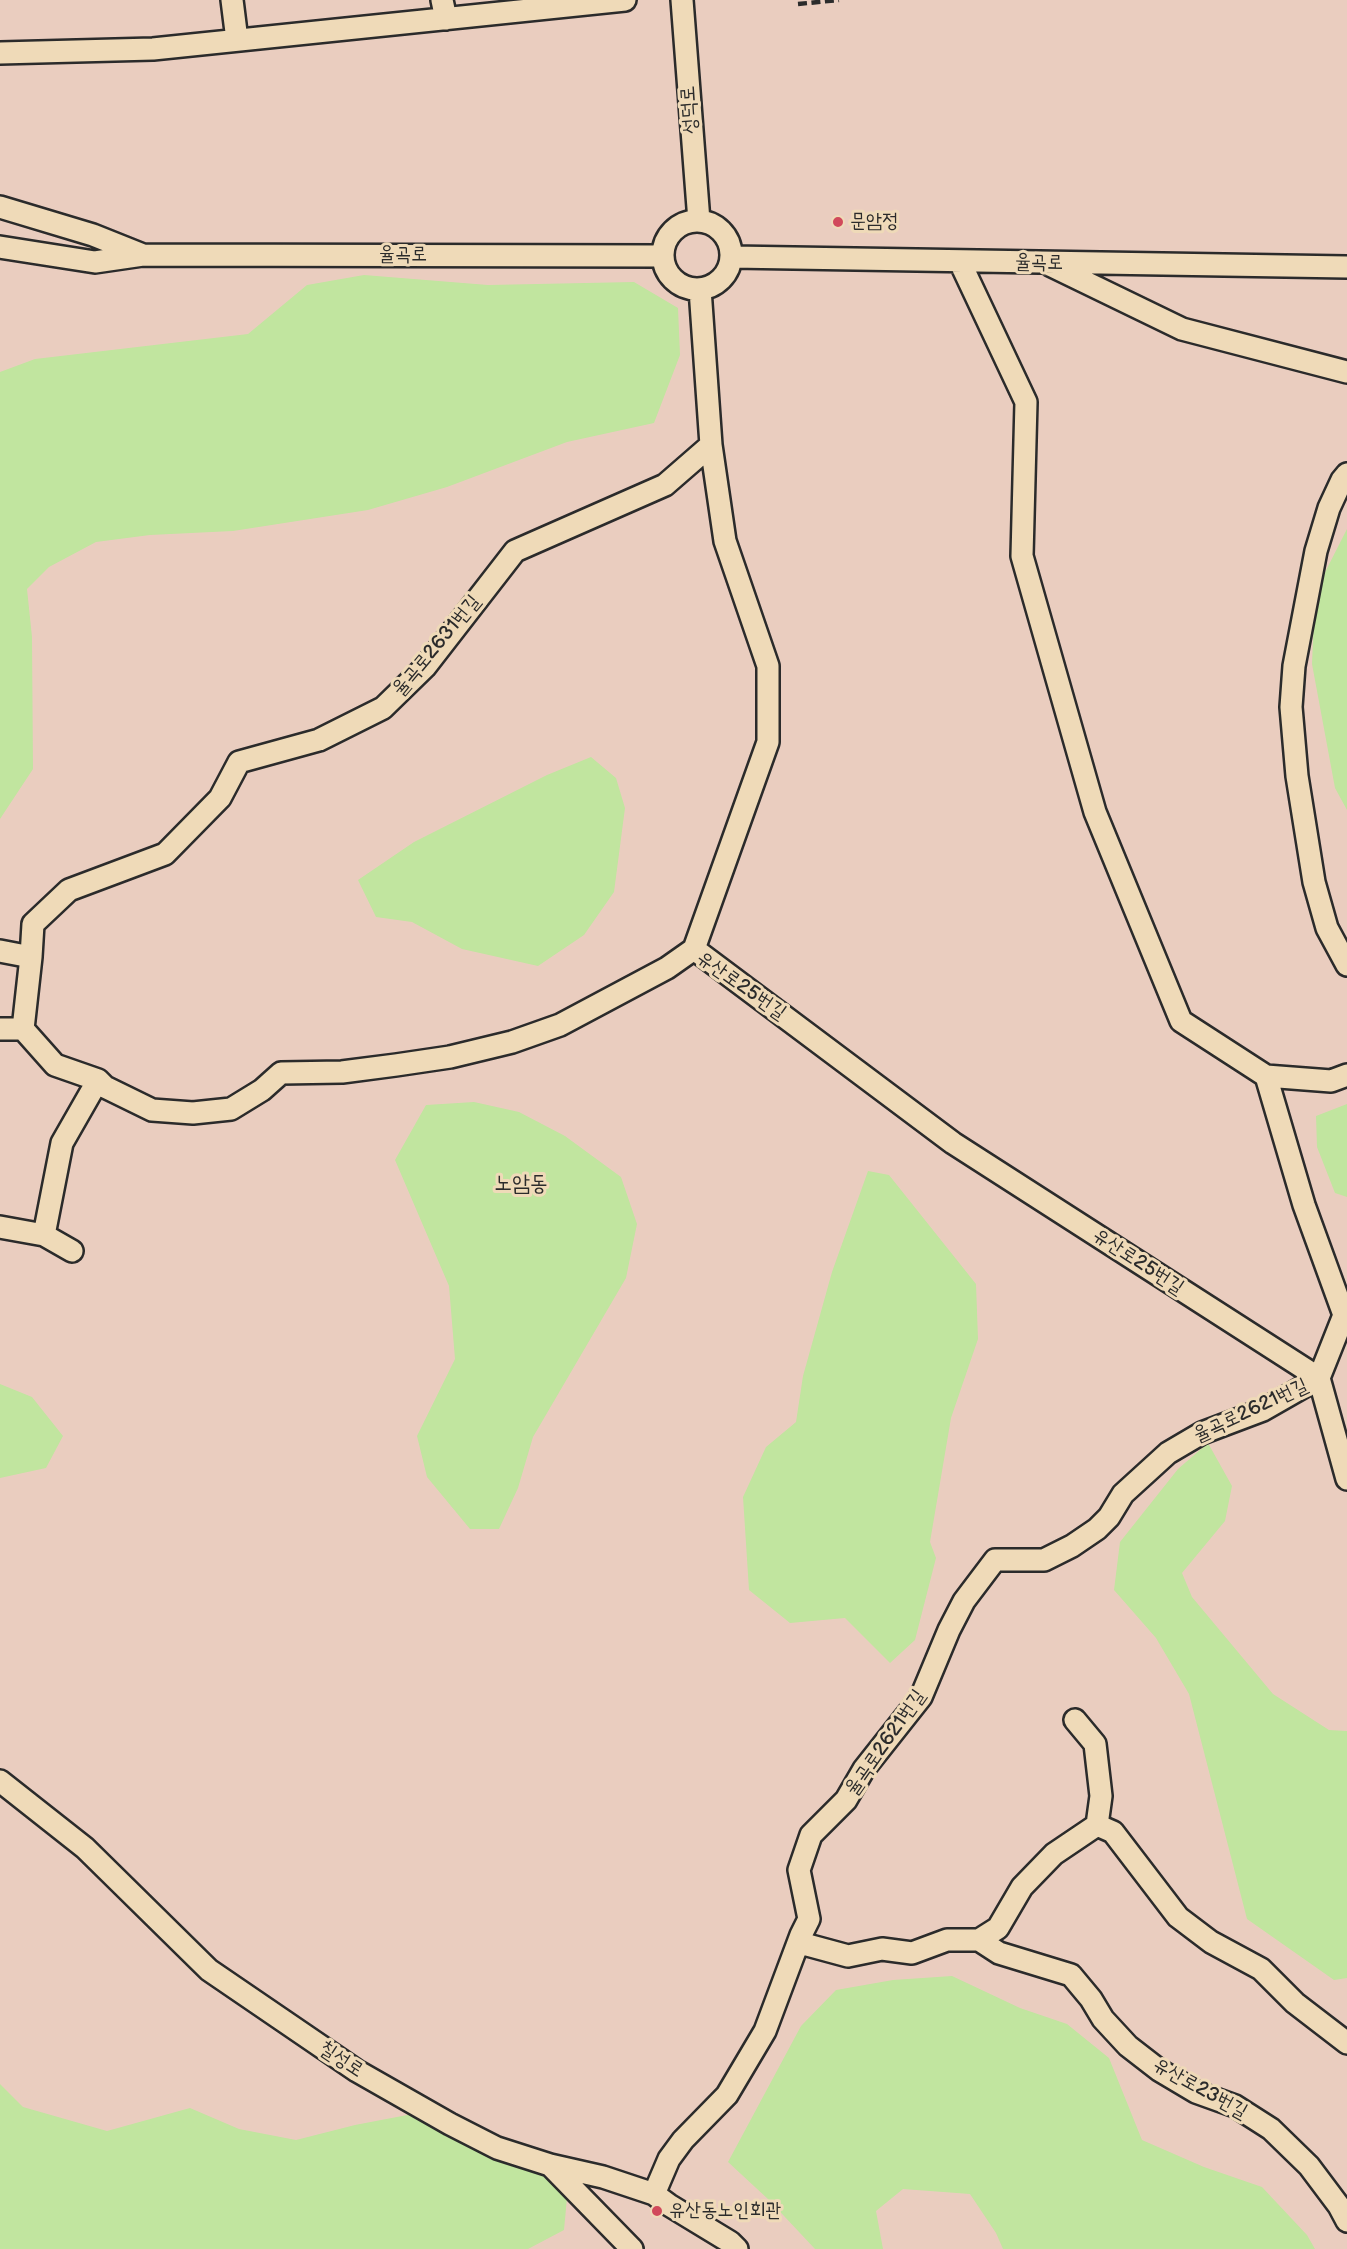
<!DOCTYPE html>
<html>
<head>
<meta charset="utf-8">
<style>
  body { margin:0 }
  canvas { display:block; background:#eacdbf }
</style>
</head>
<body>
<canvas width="1347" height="2249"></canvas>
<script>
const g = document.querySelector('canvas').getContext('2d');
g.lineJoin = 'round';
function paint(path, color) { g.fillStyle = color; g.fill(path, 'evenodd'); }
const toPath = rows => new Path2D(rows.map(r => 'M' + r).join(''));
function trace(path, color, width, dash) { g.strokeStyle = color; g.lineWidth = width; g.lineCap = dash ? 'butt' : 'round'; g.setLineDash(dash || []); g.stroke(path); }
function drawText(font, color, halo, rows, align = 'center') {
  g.font = font + ' "Balsamiq Sans","Poor Story",sans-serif'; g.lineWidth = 6; g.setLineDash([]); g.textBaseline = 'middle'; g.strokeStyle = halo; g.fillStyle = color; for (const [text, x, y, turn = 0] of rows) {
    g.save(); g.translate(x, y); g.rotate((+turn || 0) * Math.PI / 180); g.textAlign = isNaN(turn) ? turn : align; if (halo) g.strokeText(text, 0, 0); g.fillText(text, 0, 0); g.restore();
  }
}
paint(toPath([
  [364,275,488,285,634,282,678,308,680,355,654,423,567,442,447,487,368,510,233,531,150,535,96,542,49,567,27,589,32,637,33,769,0,819,0,372,35,359,248,334,307,285],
  [1347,529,1347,810,1335,788,1312,664,1315,592],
  [591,757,616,778,625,808,614,892,584,935,538,966,462,949,412,922,376,917,358,880,414,842,547,775],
  [474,1102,519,1112,565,1136,621,1177,637,1224,626,1278,533,1437,518,1488,499,1529,470,1529,427,1477,417,1436,455,1359,449,1286,395,1160,426,1105],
  [1347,1104,1347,1197,1335,1193,1317,1147,1316,1116],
  [868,1171,889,1175,976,1284,978,1339,951,1418,930,1542,936,1558,915,1640,890,1663,845,1618,790,1623,749,1590,743,1497,766,1447,796,1422,803,1376,832,1272],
  [0,1384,32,1397,63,1436,46,1468,0,1478],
  [1208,1443,1232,1486,1225,1521,1182,1573,1192,1597,1273,1694,1329,1730,1347,1731,1347,1978,1334,1980,1247,1919,1189,1694,1156,1638,1114,1590,1120,1542,1178,1469],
  [952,1976,1020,2008,1067,2024,1109,2058,1142,2140,1204,2167,1262,2187,1307,2235,1315,2249,1003,2249,996,2233,970,2194,903,2189,876,2211,883,2249,815,2249,769,2200,728,2162,801,2026,836,1990,893,1980],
  [0,2084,23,2107,107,2131,190,2108,239,2129,296,2140,355,2125,423,2112,549,2168,568,2187,564,2230,528,2249,0,2249]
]), '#c1e59f');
const minor = toPath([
  [232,0,237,40],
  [442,0,446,19],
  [682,0,699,221],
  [0,53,153,49,625,0],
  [0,207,93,235,143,255,95,262,0,247],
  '663 255a34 34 0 1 1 68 0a34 34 0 1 1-68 0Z',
  [143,255,663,256],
  [732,257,1347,267],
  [960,262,1026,402,1022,556,1095,812,1181,1021,1266,1076,1331,1081,1347,1075],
  [1050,265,1182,329,1347,372],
  [1347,474,1342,480,1329,508,1316,551,1294,666,1291,707,1297,776,1314,882,1327,928,1347,965],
  [694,949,667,968,560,1025,512,1042,450,1057,396,1065,342,1072,281,1073,262,1090,231,1109,193,1113,152,1110,105,1087,98,1080,55,1065,23,1029,31,957,33,924,69,890,165,854,220,798,239,762,319,740,383,708,425,667,515,551,665,485,711,445],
  [694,949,768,742,768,666,725,541,711,445,700,289],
  [0,951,31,957],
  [0,1029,23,1029],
  [1266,1076,1304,1205,1344,1315,1319,1378,1347,1479],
  [0,1227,44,1235,72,1251],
  [44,1235,62,1143,98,1080],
  [1075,1720,1095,1744,1101,1796,1097,1825],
  [0,1781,85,1848,209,1970,357,2071,450,2124,497,2148,550,2165,603,2177,654,2194,669,2205,730,2242,737,2249],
  [979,1940,998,1928,1022,1887,1054,1854,1097,1825,1113,1832,1178,1917,1211,1942,1261,1969,1295,2003,1347,2043],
  [800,1943,848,1956,882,1949,912,1953,947,1940,979,1940,999,1953,1071,1975,1091,1999,1103,2019,1128,2046,1159,2070,1196,2092,1235,2106,1271,2129,1309,2166,1339,2206,1347,2221],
  [550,2165,632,2249],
  [654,2194,669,2159,683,2140,727,2095,765,2031,801,1935,809,1919,799,1870,811,1835,846,1800,864,1769,921,1697,949,1630,964,1601,995,1560,1044,1560,1072,1546,1097,1529,1109,1517,1123,1494,1168,1453,1202,1433,1263,1410,1319,1378,953,1143,694,949]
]);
trace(minor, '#2b2b2b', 26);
trace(minor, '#efdab8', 21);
trace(toPath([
  [798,4,839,0]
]), '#2b2b2b', 4.5, [9, 4.5]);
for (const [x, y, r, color] of [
  [838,222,6,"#d1495b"],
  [657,2211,6,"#d1495b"]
]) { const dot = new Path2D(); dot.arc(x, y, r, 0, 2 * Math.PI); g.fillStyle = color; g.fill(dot); trace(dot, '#efdab8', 2); }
drawText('20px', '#2b2b2b', '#efdab8', [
  ["성덕로",690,110,-94],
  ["율곡로",403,255],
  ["율곡로",1039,263,1],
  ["율곡로2631번길",437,646,-50],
  ["유산로25번길",741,986,35],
  ["유산로25번길",1138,1262,33],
  ["율곡로2621번길",1251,1411,-25],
  ["율곡로2621번길",886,1743,-55],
  ["칠성로",341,2060,33],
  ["유산로23번길",1200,2089,29]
]);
drawText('20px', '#2b2b2b', '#efdab8', [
  ["문암정",850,222],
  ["유산동노인회관",669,2211]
], 'left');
drawText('22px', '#2b2b2b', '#efdab8', [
  ["노암동",521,1184]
]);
</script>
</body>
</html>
